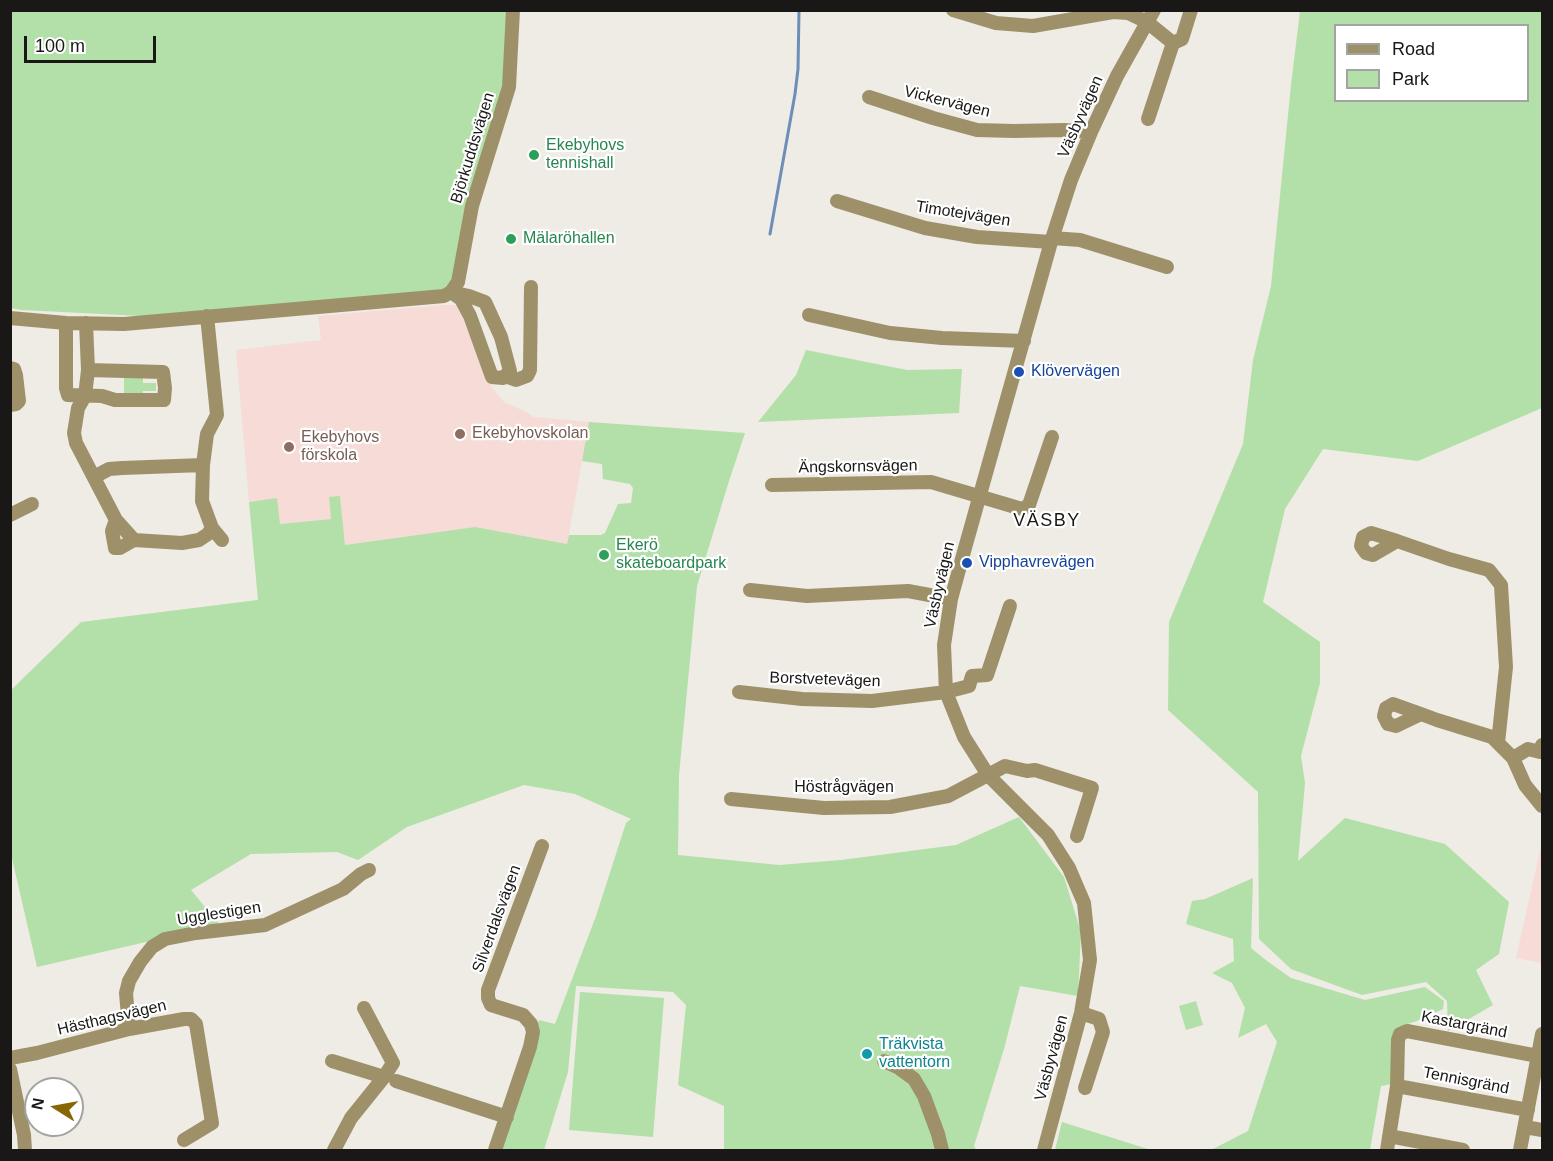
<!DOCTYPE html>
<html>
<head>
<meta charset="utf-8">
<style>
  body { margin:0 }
  #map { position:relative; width:1553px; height:1161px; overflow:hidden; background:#efebe5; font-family:Arial,sans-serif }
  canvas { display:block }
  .frame { position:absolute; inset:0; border:12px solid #191816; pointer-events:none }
  .legend { position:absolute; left:1334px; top:24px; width:195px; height:78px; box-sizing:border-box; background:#fff; border:2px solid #a3a3a2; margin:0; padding:8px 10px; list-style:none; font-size:18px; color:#191816 }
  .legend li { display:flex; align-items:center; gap:12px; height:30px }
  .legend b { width:30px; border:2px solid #a3a3a2 }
  .north { position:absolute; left:24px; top:1077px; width:60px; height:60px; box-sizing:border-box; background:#fff; border:2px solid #a3a3a2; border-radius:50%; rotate:281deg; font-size:16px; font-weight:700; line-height:24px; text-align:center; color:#191816 }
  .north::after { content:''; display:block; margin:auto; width:21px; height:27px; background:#876702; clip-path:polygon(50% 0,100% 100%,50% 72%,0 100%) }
  .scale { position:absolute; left:24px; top:36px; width:132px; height:27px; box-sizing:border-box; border:3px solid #191816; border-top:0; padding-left:8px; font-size:18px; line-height:21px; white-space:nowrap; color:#191816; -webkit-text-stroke:4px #fff; paint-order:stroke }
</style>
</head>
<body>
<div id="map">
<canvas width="1553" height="1161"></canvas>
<div class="frame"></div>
<ul class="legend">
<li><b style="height:8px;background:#9e916a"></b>Road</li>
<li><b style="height:16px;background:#b2e0a8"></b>Park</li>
</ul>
<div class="north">N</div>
<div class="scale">100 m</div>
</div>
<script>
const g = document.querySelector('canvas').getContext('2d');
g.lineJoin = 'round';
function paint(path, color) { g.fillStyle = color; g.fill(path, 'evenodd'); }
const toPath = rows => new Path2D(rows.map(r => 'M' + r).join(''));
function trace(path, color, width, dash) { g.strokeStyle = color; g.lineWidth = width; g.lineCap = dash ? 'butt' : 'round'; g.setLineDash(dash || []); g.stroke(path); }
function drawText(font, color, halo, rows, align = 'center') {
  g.font = font + ' Arial,sans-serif'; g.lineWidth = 4.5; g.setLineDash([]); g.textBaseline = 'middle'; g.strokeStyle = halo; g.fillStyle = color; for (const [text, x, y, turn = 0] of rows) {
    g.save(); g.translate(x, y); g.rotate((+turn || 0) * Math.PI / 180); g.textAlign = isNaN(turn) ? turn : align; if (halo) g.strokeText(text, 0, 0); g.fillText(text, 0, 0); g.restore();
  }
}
paint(toPath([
  [444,305,457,305,492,388,504,402,526,412,534,417,589,422,567,544,475,527,345,545,340,496,331,519,279,524,277,499,249,502,236,350,321,340,318,316],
  [1542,842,1542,963,1516,958]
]), '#f6dbd7');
paint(toPath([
  [10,11,507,11,505,88,456,278,448,288,435,293,161,317,22,310,11,308],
  [1300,11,1542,11,1542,408,1418,461,1323,449,1285,509,1263,602,1320,642,1320,683,1301,756,1305,783,1298,861,1345,818,1445,844,1509,902,1499,954,1476,970,1493,1005,1448,1031,1447,1001,1426,982,1362,995,1291,969,1259,939,1258,792,1168,710,1169,622,1243,444,1253,360,1271,286,1291,85],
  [1336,26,1528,26,1528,100,1336,100],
  [806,350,907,370,962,369,959,413,758,422,796,375],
  [124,373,143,373,143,383,156,383,156,391,143,391,143,396,124,397],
  [589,422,745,433,729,481,697,586,679,775,678,855,779,865,841,860,956,845,1019,817,1064,877,1081,932,1078,996,1020,986,1004,1049,974,1146,976,1150,724,1150,724,1106,678,1085,686,1005,673,992,576,986,568,1072,544,1150,495,1150,539,1020,555,1024,596,916,626,823,631,819,575,794,524,785,407,827,358,860,337,852,251,854,191,890,220,925,37,967,11,854,10,691,81,622,258,600,249,502,277,498,280,524,331,519,329,497,340,496,345,545,475,527,567,544,569,535,601,535,605,533,618,504,631,503,633,488,630,484,603,479,602,464,582,461],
  [1253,878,1251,948,1267,961,1291,978,1365,1000,1425,987,1444,1001,1443,1009,1417,1021,1397,1027,1394,1040,1393,1084,1381,1086,1370,1150,1211,1150,1248,1131,1277,1042,1266,1024,1238,1038,1245,1008,1232,983,1212,973,1234,961,1233,939,1186,924,1192,901,1205,899],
  [580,992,664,998,653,1137,569,1130],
  [1196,1001,1203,1025,1186,1030,1179,1006],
  [1062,1122,1151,1150,1055,1150]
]), '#b2e0a8');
trace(toPath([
  [770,234,795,94,798,69,799,10]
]), '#6c8eb7', 3);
trace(toPath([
  [953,10,996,23,1033,26,1113,12,1128,13,1147,22,1173,43,1148,119],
  [1173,43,1182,39,1191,10],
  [869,97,933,118,977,130,1014,131,1065,130,1091,132],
  [837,201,925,228,977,237,1051,242],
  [1052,238,1080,240,1167,267],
  [451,292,469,296,485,302,501,337,510,371,503,378,492,377,470,316,461,299,451,292],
  [809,315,890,333,942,338,1024,341],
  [10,318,66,323,124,324,444,296,451,292,458,282,472,206,509,87,513,10],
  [66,323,66,388,68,395,102,396,115,400,164,400,165,388,163,372,88,370],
  [86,323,88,370,85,396,78,408,74,433,76,443,116,520,134,540,182,543,199,540,208,534,212,528,202,501,203,465,207,434,217,415,207,316],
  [10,368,14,369,16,375,19,401,16,404,10,405],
  [505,376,516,380,527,376,530,370,531,287],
  [94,477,109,469,122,468,203,465],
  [772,485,931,482,1022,509,1029,505,1052,437],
  [10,515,32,504],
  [116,520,112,531,115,548,120,548,134,540],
  [212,528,222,540],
  [1397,541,1373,555,1366,553,1361,546,1363,537,1371,533,1397,541,1449,559,1489,570,1501,585,1506,667,1498,743],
  [750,590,807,596,908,591,951,599],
  [739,692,802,699,872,701,946,692,969,686,972,676,987,675,1010,606],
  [1421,714,1396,726,1388,724,1384,716,1386,708,1393,704,1421,714,1437,720,1492,737,1513,758,1525,785,1542,806],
  [1513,758,1528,749,1540,752,1542,745],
  [731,799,824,808,890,807,948,796,1005,766,1027,771,1035,770,1092,788,1077,836],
  [1081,1013,1099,1019,1103,1032,1085,1088],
  [129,1029,126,993,129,981,140,962,152,947,165,939,196,933,265,925,343,889,361,874,369,870],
  [10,1058,37,1053,129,1029,184,1019,191,1019,196,1024,212,1123,184,1140],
  [332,1061,384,1077],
  [884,1061,899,1068,914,1079,924,1096,938,1134,942,1150],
  [10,1069,24,1135,25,1150],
  [396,1081,507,1117],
  [1397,1086,1528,1110],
  [1525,1127,1542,1130],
  [1389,1136,1463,1150],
  [334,1150,351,1118,384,1077,393,1063,364,1008],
  [495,1150,530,1047,533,1032,531,1024,523,1015,491,1005,488,998,488,990,542,846],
  [1044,1150,1081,1013,1090,960,1084,903,1069,868,1048,835,988,775,964,737,946,692,944,645,951,599,965,548,1051,242,1071,180,1091,132,1117,76,1154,10],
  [1387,1150,1397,1086,1398,1040,1400,1034,1407,1031,1538,1056],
  [1520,1150,1542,1034]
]), '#9e916a', 14);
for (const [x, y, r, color] of [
  [534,155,6,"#2e9e5b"],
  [511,239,6,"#2e9e5b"],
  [1019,372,6,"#1a4fb4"],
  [460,434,6,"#8d6e63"],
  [289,447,6,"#8d6e63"],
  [604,555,6,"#2e9e5b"],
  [967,563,6,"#1a4fb4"],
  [867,1054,6,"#0f9aa8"]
]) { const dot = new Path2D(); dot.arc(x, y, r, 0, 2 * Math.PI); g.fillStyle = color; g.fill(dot); trace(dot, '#fff', 2); }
drawText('16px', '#191816', '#fff', [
  ["Vickervägen",947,102,14],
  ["Väsbyvägen",1081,117,-66],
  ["Björkuddsvägen",473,148,-73],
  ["Timotejvägen",963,214,9],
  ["Ängskornsvägen",858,467,-1],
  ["Väsbyvägen",940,585,-77],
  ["Borstvetevägen",825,680,2],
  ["Höstrågvägen",844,788],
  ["Ugglestigen",219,914,-9],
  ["Silverdalsvägen",497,919,-70],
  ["Hästhagsvägen",112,1018,-13],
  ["Kastargränd",1464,1025,11],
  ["Väsbyvägen",1052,1058,-75],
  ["Tennisgränd",1466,1081,11]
]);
drawText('16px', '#27864d', '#fff', [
  ["Ekebyhovs",546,146],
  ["tennishall",546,164],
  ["Mälaröhallen",523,239],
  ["Ekerö",616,546],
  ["skateboardpark",616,564]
], 'left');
drawText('16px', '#164399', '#fff', [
  ["Klövervägen",1031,372],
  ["Vipphavrevägen",979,563]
], 'left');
drawText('16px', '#785e54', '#fff', [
  ["Ekebyhovskolan",472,434],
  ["Ekebyhovs",301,438],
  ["förskola",301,456]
], 'left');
drawText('16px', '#0d838f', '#fff', [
  ["Träkvista",879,1045],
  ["vattentorn",879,1063]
], 'left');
g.letterSpacing = '1.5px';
drawText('18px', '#191816', '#fff', [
  ["VÄSBY",1047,521]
]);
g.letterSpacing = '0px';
</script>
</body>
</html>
